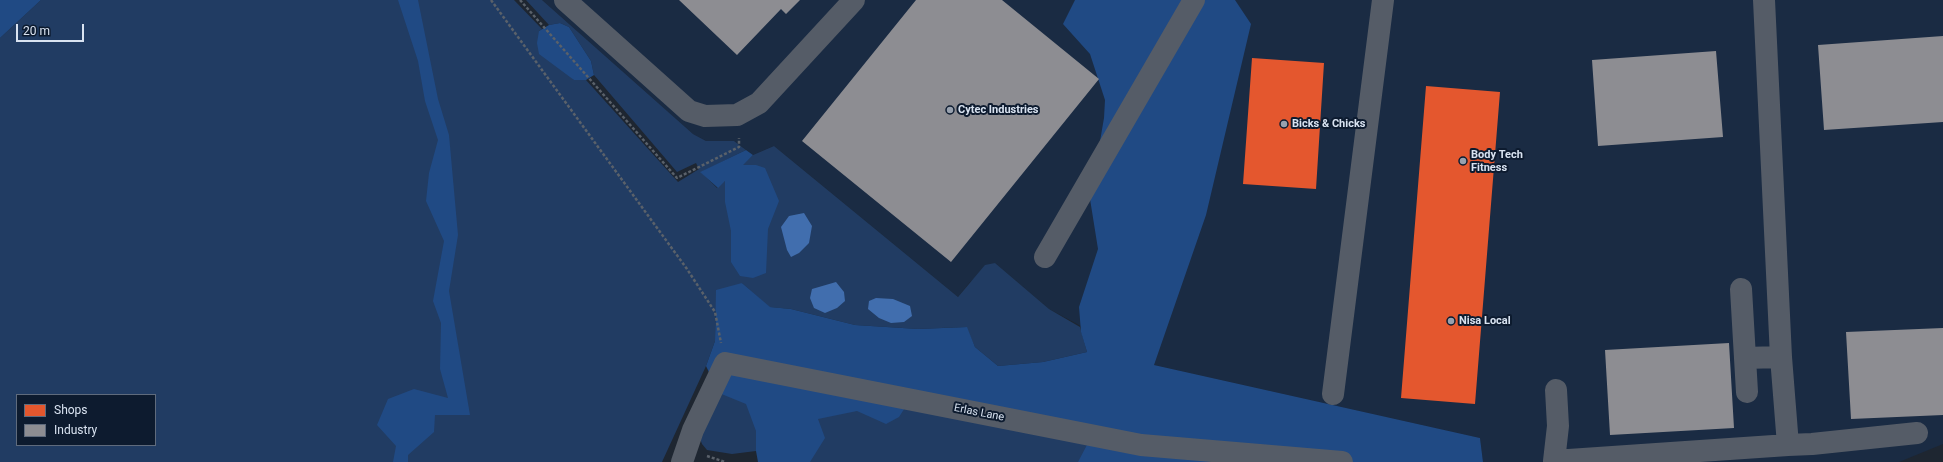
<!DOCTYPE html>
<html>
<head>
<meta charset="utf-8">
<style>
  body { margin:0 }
  #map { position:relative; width:1943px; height:462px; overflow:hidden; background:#1e2631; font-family:Roboto,sans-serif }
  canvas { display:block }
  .legend { position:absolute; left:16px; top:394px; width:140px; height:52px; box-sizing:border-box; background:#0d1b2f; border:1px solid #5f6b7d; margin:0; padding:5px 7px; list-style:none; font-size:12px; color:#d9e3f1 }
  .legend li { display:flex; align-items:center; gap:8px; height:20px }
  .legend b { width:20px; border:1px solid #5f6b7d }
  .scale { position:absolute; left:16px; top:24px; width:68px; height:18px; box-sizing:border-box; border:2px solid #d9e3f1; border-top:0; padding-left:5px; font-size:12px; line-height:14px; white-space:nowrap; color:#d9e3f1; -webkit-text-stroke:3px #0d1b2f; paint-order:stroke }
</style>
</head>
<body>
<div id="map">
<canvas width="1943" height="462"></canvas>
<ul class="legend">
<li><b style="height:11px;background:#e4572e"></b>Shops</li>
<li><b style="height:11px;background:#8d8d92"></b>Industry</li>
</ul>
<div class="scale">20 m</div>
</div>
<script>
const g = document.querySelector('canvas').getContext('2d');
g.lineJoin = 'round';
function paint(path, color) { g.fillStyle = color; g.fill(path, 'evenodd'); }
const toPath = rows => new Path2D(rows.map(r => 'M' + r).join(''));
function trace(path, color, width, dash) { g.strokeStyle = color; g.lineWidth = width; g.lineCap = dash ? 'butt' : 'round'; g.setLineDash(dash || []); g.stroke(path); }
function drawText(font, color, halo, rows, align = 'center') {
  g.font = font + ' Roboto,sans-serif'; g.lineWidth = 4; g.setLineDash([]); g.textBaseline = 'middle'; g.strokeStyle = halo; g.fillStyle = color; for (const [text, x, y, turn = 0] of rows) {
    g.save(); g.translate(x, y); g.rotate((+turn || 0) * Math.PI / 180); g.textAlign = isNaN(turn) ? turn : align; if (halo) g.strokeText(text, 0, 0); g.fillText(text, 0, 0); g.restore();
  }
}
paint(toPath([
  [542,0,1943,0,1943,444,1899,462,1483,462,1480,438,1154,365,1049,309,995,263,970,282,958,297,774,146,753,155,734,141,706,141,693,134]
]), '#1a2b43');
paint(toPath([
  [41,0,514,0,542,29,539,31,574,80,586,80,678,182,699,169,696,163,677,172,594,75,591,61,569,27,560,23,549,25,526,0,542,0,693,134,706,141,734,141,746,150,701,172,717,188,753,155,774,146,958,297,985,265,995,263,1049,309,1080,327,1087,352,1043,362,998,366,975,347,966,327,918,329,855,325,791,309,769,307,742,283,715,312,715,341,706,366,662,462,0,462,0,38],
  [17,395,155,395,155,445,17,445],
  [736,380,908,403,1088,443,1084,462,770,462,768,452,756,451,732,454,707,450,702,444,699,436,712,394]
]), '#213c63');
paint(toPath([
  [0,0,41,0,0,38],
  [398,0,418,0,438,99,449,135,458,235,449,291,470,415,435,415,434,432,408,455,408,462,393,462,396,446,377,425,388,399,414,389,448,398,440,369,441,323,433,301,444,241,426,201,429,173,438,140,425,101,418,61],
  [1075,0,1235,0,1251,24,1206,215,1154,365,1480,438,1483,462,1078,462,1088,443,908,403,899,417,886,424,857,411,818,419,825,438,810,462,758,462,756,451,756,431,746,404,719,393,706,366,715,341,716,290,742,283,770,307,791,309,855,325,918,329,967,327,975,347,998,366,1043,362,1087,352,1081,332,1079,307,1098,249,1090,199,1104,118,1105,100,1090,54,1063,24],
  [560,23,569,27,591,61,594,75,586,80,574,80,539,54,537,43,539,31,549,25],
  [746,150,753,155,743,165,756,165,765,168,779,201,768,229,766,273,753,278,740,276,731,262,731,231,725,202,725,181,718,188,700,172]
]), '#204a84');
paint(toPath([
  [804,213,812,226,809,243,799,253,791,257,787,250,781,227,789,216],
  [836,282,844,292,845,301,837,308,825,313,814,308,810,298,812,289],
  [876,298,893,299,910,306,912,316,904,322,891,323,879,318,868,309,869,301]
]), '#416eae');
paint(toPath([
  [1252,58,1324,63,1316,189,1243,184],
  [1426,86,1500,92,1475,404,1401,398]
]), '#e4572e');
paint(toPath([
  [679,0,800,0,786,14,781,9,737,55],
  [916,0,1002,0,1099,79,951,262,802,141],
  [1943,36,1943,122,1824,130,1818,45],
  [1716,51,1723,137,1598,146,1592,60],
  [1943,328,1943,415,1851,419,1846,332],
  [1729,343,1734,428,1610,435,1605,350]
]), '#8d8d92');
trace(toPath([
  [491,0,687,269,715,312,721,343],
  [520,0,677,178,739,147,739,138],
  [707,456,725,462]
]), '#5a616a', 2.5, [3, 2]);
trace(toPath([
  [565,0,689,111,705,116,737,115,759,103,854,0],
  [1045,257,1194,0],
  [1741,289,1745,358,1781,357],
  [1745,358,1747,392],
  [1333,394,1383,0],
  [1788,445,1812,444,1917,433],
  [1554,461,1558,426,1556,390],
  [682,462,693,430,725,363,1141,445,1342,462],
  [1554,462,1554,461,1788,445,1781,357,1764,0]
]), '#555c67', 22);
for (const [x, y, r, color] of [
  [950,110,4,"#98a1ae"],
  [1284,124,4,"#98a1ae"],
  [1463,161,4,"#98a1ae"],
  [1451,321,4,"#98a1ae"]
]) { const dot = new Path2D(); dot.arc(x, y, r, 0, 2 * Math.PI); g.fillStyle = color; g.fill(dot); trace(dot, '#0d1b2f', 1.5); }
drawText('bold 11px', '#d9e3f1', '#0d1b2f', [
  ["Cytec Industries",958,110],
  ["Bicks & Chicks",1292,124],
  ["Body Tech",1471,155],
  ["Fitness",1471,168],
  ["Nisa Local",1459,321]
], 'left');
drawText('11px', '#d9e3f1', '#0d1b2f', [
  ["Erlas Lane",979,413,11]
]);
</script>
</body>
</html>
